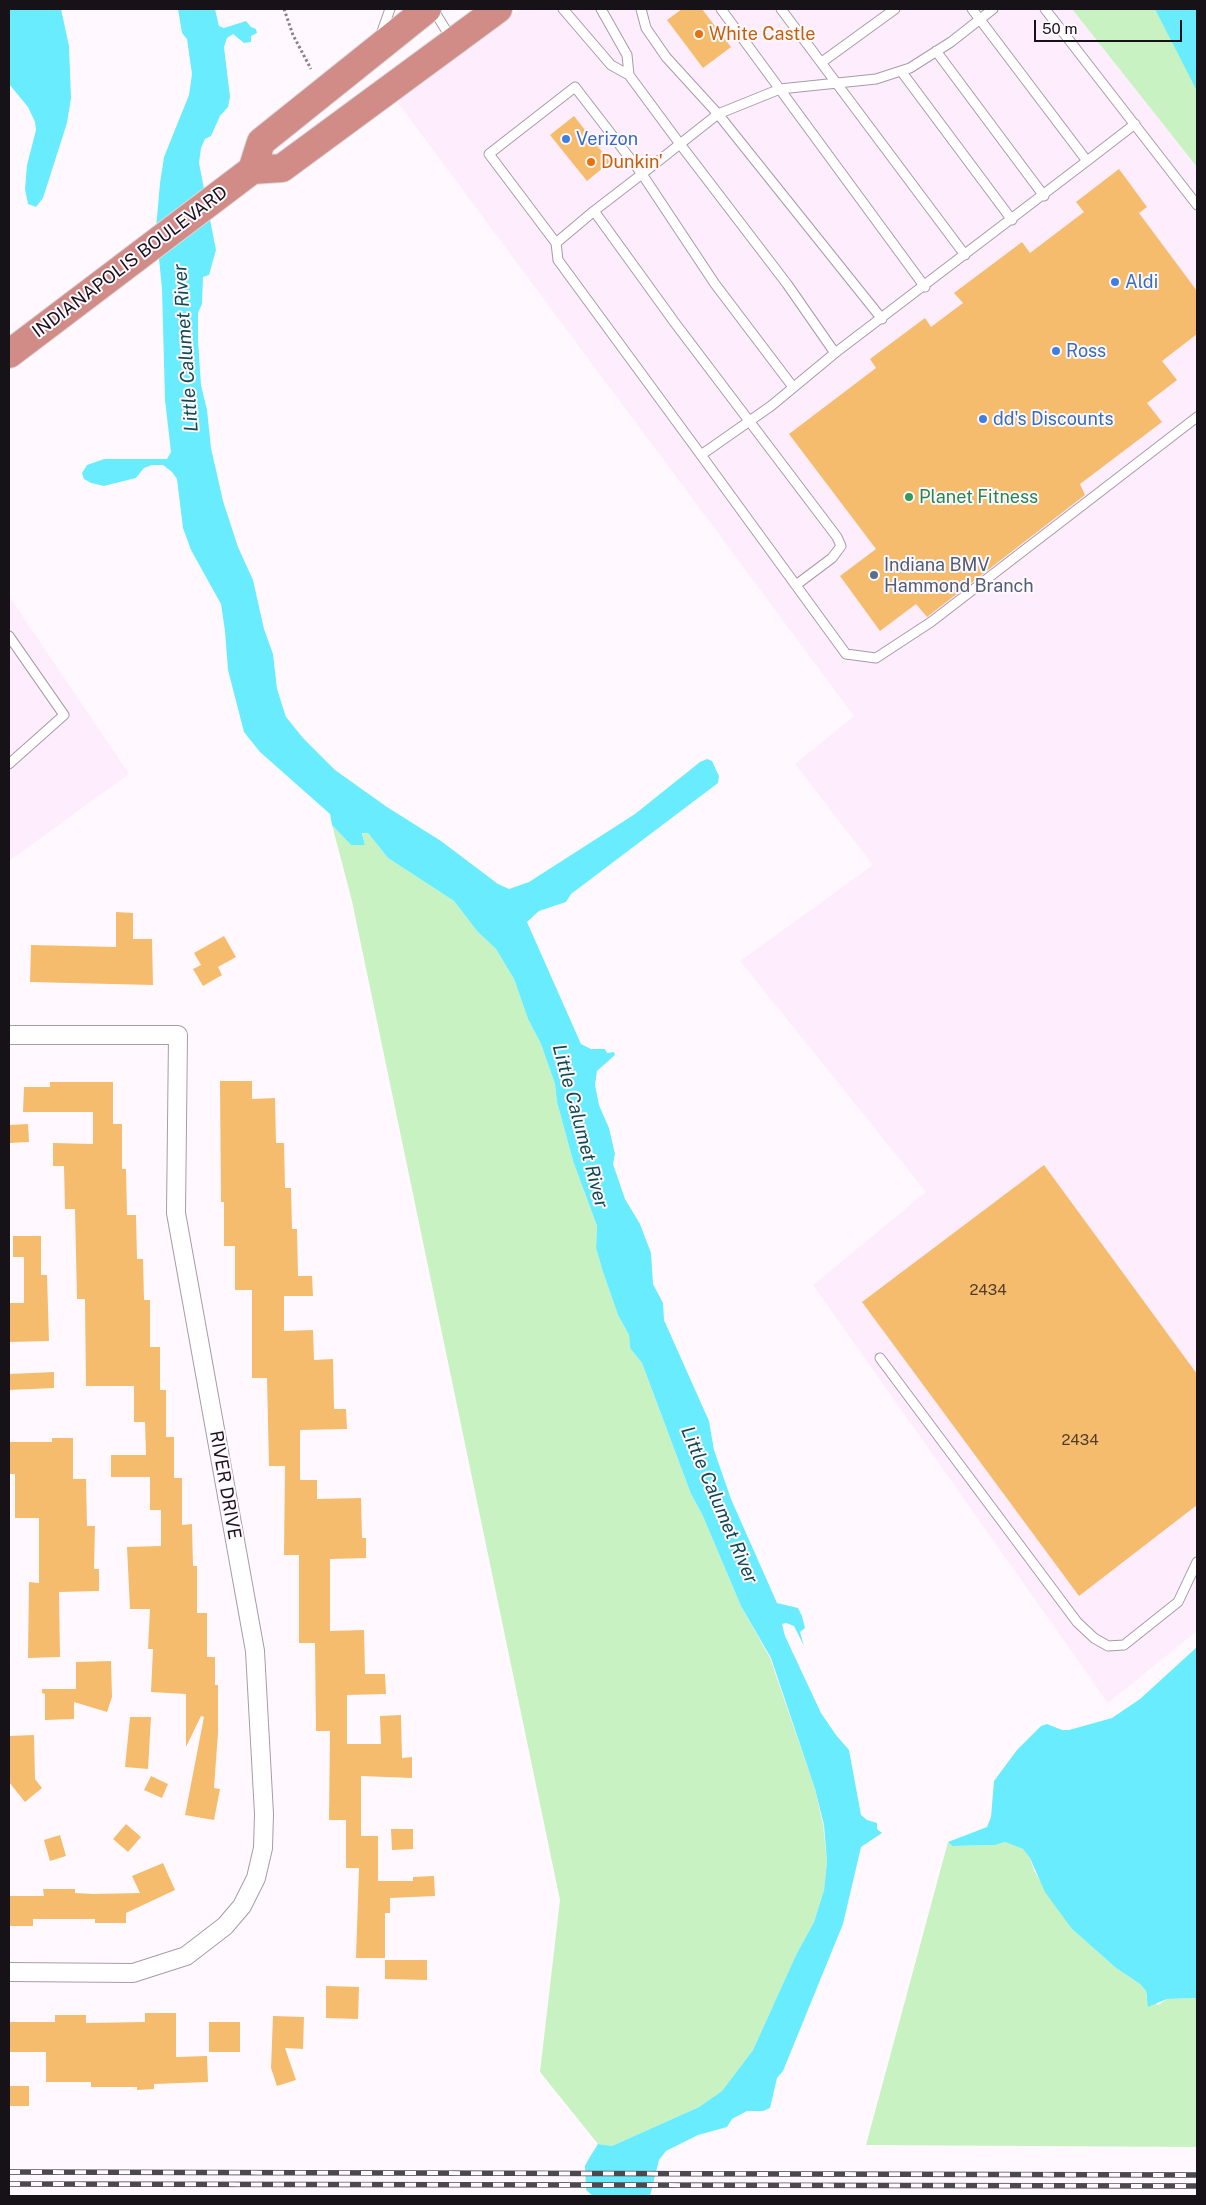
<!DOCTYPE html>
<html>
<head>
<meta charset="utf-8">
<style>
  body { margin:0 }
  #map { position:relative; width:1206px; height:2205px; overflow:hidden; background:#fff9ff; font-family:"Public Sans",sans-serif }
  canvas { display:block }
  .frame { position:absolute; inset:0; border:10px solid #171217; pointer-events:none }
  .scale { position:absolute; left:1034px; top:20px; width:148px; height:22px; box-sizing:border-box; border:2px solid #171217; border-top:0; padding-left:6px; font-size:15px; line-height:18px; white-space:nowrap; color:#171217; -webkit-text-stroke:4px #fff9ff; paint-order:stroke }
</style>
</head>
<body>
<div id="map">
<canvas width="1206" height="2205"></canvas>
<div class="frame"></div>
<div class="scale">50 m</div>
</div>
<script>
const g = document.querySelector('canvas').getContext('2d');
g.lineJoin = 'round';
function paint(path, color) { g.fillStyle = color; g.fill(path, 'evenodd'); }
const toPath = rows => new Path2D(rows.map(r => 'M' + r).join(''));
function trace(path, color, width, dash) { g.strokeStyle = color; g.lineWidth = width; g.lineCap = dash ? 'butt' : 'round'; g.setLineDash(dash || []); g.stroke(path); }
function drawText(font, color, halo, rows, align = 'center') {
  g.font = font + ' "Public Sans",sans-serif'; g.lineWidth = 4; g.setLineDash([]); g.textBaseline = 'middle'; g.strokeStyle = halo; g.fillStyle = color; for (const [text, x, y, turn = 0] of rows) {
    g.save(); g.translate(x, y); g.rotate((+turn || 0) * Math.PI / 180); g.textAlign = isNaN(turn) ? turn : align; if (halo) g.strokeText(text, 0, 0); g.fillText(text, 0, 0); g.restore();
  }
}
paint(toPath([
  [520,9,1072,9,1197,167,1197,1631,1108,1703,813,1285,926,1192,740,961,873,865,795,764,854,716,395,99],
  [9,596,129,774,9,861]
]), '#fdedfd');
paint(toPath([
  [1072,9,1197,9,1197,167],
  [332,825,351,845,365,845,362,832,368,833,388,858,454,901,477,931,496,949,514,979,528,1019,541,1044,555,1084,557,1102,573,1161,597,1226,596,1248,603,1272,618,1315,629,1335,630,1348,642,1363,691,1494,702,1514,741,1606,770,1658,815,1789,823,1825,827,1862,824,1890,814,1922,796,1955,753,2050,722,2091,699,2107,612,2146,598,2144,540,2072,560,1900,352,901],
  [948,1842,952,1846,995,1845,1005,1842,1023,1849,1030,1858,1034,1871,1072,1929,1116,1968,1140,1984,1146,1991,1146,1997,1158,2005,1167,1999,1197,1998,1197,2147,866,2145]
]), '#c8f2c1');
paint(toPath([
  [9,9,61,9,69,46,71,98,67,123,43,198,36,207,28,204,25,189,27,165,36,130,35,122,28,107,9,84],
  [178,9,215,9,219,26,224,28,246,21,251,27,256,29,257,33,251,36,251,42,244,43,233,34,227,38,224,47,230,97,228,107,220,116,211,136,205,139,201,148,199,163,216,250,209,275,203,277,202,304,198,313,198,340,201,385,207,410,211,448,223,501,238,547,253,580,264,629,273,654,277,689,286,717,303,738,335,770,387,807,441,841,498,884,509,889,529,882,635,814,700,762,707,759,712,761,719,776,718,783,571,894,566,902,539,911,527,922,581,1044,591,1049,605,1049,607,1053,614,1052,615,1055,597,1071,595,1085,599,1105,609,1128,615,1154,613,1164,625,1199,640,1224,651,1253,653,1284,663,1303,664,1320,709,1421,714,1450,731,1499,777,1603,798,1608,802,1616,805,1628,800,1632,804,1646,794,1626,786,1623,782,1624,785,1636,821,1713,836,1735,849,1750,861,1815,867,1820,877,1823,877,1829,882,1833,861,1847,843,1924,783,2071,777,2078,770,2108,763,2111,747,2111,732,2119,727,2127,698,2135,666,2151,659,2160,650,2196,593,2196,586,2190,585,2166,588,2160,598,2144,612,2146,699,2107,722,2091,753,2050,796,1955,814,1922,824,1890,827,1862,824,1825,815,1789,771,1658,741,1606,702,1514,691,1494,642,1363,630,1348,629,1335,618,1315,603,1272,596,1248,597,1226,573,1161,557,1102,555,1084,541,1044,528,1019,514,979,496,949,477,931,454,901,388,858,368,833,362,833,365,845,351,845,332,825,330,814,260,752,244,732,228,670,225,631,221,604,191,550,183,528,177,479,172,472,163,465,152,465,144,468,136,478,104,486,91,483,84,479,82,473,87,465,104,459,167,459,171,452,165,400,162,289,156,229,160,183,164,157,189,95,192,74,187,39,182,33],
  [1155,9,1197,9,1197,91],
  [1197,1647,1197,1998,1167,1999,1148,2007,1146,1991,1140,1984,1116,1968,1072,1929,1045,1892,1030,1858,1023,1849,1005,1842,995,1845,952,1846,948,1842,987,1827,991,1817,994,1781,1017,1750,1041,1726,1047,1724,1062,1730,1069,1730,1112,1718,1140,1699]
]), '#6aecff');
paint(toPath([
  [682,9,702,9,731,47,703,68,667,20],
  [574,116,610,162,587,181,550,135],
  [1119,169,1147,207,1139,213,1197,291,1197,334,1162,361,1177,380,1147,403,1162,422,1080,484,1085,495,927,617,916,604,880,631,840,576,876,549,789,434,876,368,870,359,925,318,931,327,963,303,954,293,1022,242,1030,253,1084,212,1076,202],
  [116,912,133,913,133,939,152,939,153,985,30,982,31,945,116,947],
  [224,936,236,957,218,967,222,975,203,986,193,969,201,965,194,953],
  [220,1081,252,1081,252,1099,275,1098,276,1143,284,1143,285,1188,291,1188,292,1229,297,1229,298,1276,312,1276,313,1296,284,1296,284,1331,313,1330,314,1360,333,1359,334,1409,346,1409,347,1429,300,1430,300,1480,317,1480,317,1499,361,1498,362,1538,366,1538,366,1558,330,1559,330,1631,364,1630,365,1674,385,1674,386,1694,347,1695,347,1744,381,1744,380,1716,401,1715,402,1758,412,1757,412,1778,361,1776,361,1836,378,1836,378,1881,413,1881,413,1877,434,1876,435,1896,390,1898,390,1913,385,1913,385,1958,356,1958,359,1868,346,1868,346,1820,329,1820,330,1731,316,1731,315,1643,299,1643,299,1555,284,1555,285,1466,269,1466,267,1378,252,1378,252,1290,235,1290,235,1246,224,1246,224,1202,221,1202],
  [50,1082,113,1082,113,1124,122,1124,122,1169,126,1169,127,1215,136,1215,137,1259,143,1259,144,1300,150,1300,150,1347,160,1347,160,1390,166,1390,166,1437,174,1437,174,1478,182,1478,182,1525,192,1524,193,1566,197,1566,197,1613,207,1613,207,1657,215,1657,215,1685,218,1685,218,1733,214,1788,220,1789,214,1820,185,1815,204,1717,201,1716,186,1747,186,1694,151,1692,153,1649,148,1649,150,1609,130,1609,127,1547,161,1546,161,1510,150,1510,150,1477,111,1477,111,1455,146,1455,145,1422,134,1422,134,1386,86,1386,85,1299,77,1299,75,1209,65,1209,64,1166,53,1166,53,1143,93,1144,93,1112,23,1112,24,1087,50,1087],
  [28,1124,29,1142,9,1143,9,1125],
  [1044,1165,1197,1374,1197,1505,1079,1596,862,1302],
  [13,1236,41,1236,41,1275,47,1275,49,1341,9,1342,9,1303,24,1303,24,1257,13,1257],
  [54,1372,54,1388,9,1390,9,1374],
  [52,1438,73,1438,73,1479,86,1479,87,1526,95,1526,94,1569,99,1569,99,1591,59,1592,60,1657,28,1658,29,1582,39,1583,39,1518,15,1518,15,1474,10,1474,10,1442,52,1442],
  [111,1661,112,1697,107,1712,74,1702,74,1719,45,1720,45,1694,42,1693,42,1689,76,1689,76,1662],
  [130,1717,151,1717,148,1769,125,1767],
  [34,1735,35,1779,42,1788,25,1802,9,1782,9,1736],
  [151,1776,168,1784,162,1798,144,1790],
  [126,1824,141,1837,128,1852,113,1839],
  [391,1829,413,1829,413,1849,392,1850],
  [60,1835,66,1856,50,1861,44,1840],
  [163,1863,175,1890,126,1913,126,1923,95,1923,95,1919,33,1919,33,1926,9,1926,9,1896,44,1896,43,1889,75,1889,75,1893,93,1894,140,1893,132,1876],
  [385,1960,427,1960,427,1980,385,1979],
  [326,1986,359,1987,358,2019,326,2018],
  [145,2013,176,2013,176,2057,207,2056,208,2082,154,2084,154,2089,137,2090,137,2087,91,2087,91,2082,46,2082,46,2052,10,2052,10,2022,55,2022,55,2015,86,2015,86,2023,145,2022],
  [273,2016,304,2017,303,2049,285,2048,296,2080,277,2086,271,2068],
  [209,2022,240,2022,240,2052,209,2052],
  [9,2086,29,2086,29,2106,9,2106]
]), '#f5bc6d');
const service = toPath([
  [433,9,452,40],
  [563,9,611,65,629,75,680,144,787,284,835,353,771,406,701,455,558,260,556,243,594,211,642,174,718,114,780,89,876,79,910,68,951,42,993,9],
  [601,9,627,55,629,75],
  [641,9,646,28,666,57,718,114,882,319],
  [721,9,925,287],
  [781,9,965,255],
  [1045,9,1197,205],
  [380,37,390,9],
  [936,51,1044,196],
  [822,62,895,9],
  [901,71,1012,220],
  [1087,161,1135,124],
  [594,211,675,323,837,537,841,546,832,558,796,585],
  [556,243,489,154,575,87,642,174,715,284,793,387],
  [835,353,1087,161,972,9],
  [701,455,846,654,876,658,931,622,1197,417],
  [9,636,64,715,9,764],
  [880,1358,1077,1622,1094,1638,1108,1646,1124,1645,1178,1602,1197,1562]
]);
const minor = toPath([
  [9,1035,178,1035,176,1213,255,1651,264,1814,263,1848,256,1878,242,1906,225,1926,186,1956,133,1973,9,1972]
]);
const trunk = toPath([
  [252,170,261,142,427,9],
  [9,354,252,170,282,168,498,9]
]);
trace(service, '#a79ba7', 11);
trace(minor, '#a79ba7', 20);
trace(trunk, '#dad9da', 30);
trace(toPath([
  [284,9,293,35,311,69]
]), '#868186', 3, [2.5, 2.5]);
trace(service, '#fff', 9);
trace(minor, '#fff', 18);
trace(trunk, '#d28c87', 28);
const rail = toPath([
  [9,2172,1197,2175],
  [9,2184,1197,2186]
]);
trace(rail, '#4d484d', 5.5);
trace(rail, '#fff9ff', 4, [11]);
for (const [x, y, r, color] of [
  [699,34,5,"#e8710a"],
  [566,139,5,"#3f7fe0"],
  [591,162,5,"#e8710a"],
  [1115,282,5,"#3f7fe0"],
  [1056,351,5,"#3f7fe0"],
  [983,419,5,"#3f7fe0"],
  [909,497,5,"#2e9e5b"],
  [874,575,5,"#5c6f8a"]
]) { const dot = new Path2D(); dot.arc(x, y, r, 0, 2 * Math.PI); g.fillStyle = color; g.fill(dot); trace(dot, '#fff9ff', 2); }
drawText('15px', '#4e3c2c', null, [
  ["2434",988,1290],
  ["2434",1080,1440]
]);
drawText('18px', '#c56008', '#fff9ff', [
  ["White Castle",709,34],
  ["Dunkin'",601,162]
], 'left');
drawText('18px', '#366cbe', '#fff9ff', [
  ["Verizon",576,139],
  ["Aldi",1125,282],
  ["Ross",1066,351],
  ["dd's Discounts",993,419]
], 'left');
drawText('18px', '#171217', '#fff9ff', [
  ["INDIANAPOLIS BOULEVARD",130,262,-37],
  ["RIVER DRIVE",225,1485,80]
]);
drawText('18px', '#27864d', '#fff9ff', [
  ["Planet Fitness",919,497]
], 'left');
drawText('18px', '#4e5e75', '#fff9ff', [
  ["Indiana BMV",884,565],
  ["Hammond Branch",884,586]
], 'left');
drawText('italic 19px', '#0f4a52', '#fff9ff', [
  ["Little Calumet River",186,348,-94],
  ["Little Calumet River",580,1126,75],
  ["Little Calumet River",719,1505,67]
]);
</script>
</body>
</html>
